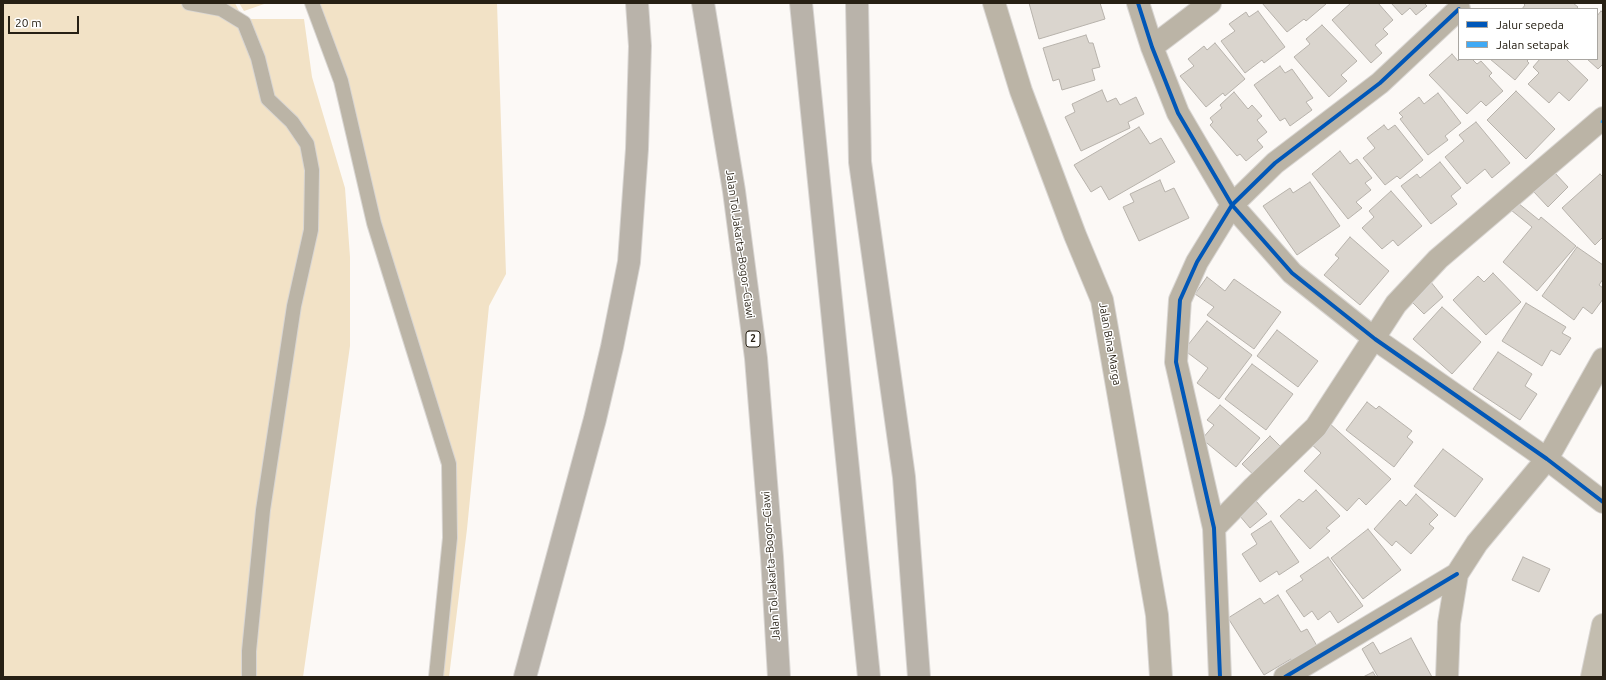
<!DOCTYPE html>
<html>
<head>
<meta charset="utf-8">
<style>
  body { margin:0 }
  #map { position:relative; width:1606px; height:680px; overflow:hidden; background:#fcf9f6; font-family:Ubuntu,sans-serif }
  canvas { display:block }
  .frame { position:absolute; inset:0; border:4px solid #272014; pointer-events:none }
  .legend { position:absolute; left:1458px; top:8px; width:140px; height:52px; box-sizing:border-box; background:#fff; border:1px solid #a9a6a1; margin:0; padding:5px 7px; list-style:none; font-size:12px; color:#272014 }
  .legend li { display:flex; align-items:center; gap:8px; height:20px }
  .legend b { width:20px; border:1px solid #a9a6a1 }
  .scale { position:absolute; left:8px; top:16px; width:71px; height:18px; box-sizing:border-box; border:2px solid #272014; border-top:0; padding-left:5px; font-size:12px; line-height:14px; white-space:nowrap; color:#272014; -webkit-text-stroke:3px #fff; paint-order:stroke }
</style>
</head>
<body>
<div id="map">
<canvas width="1606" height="680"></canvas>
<div class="frame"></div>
<ul class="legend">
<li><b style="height:5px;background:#0057b8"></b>Jalur sepeda</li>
<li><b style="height:5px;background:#3fa9f5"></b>Jalan setapak</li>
</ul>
<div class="scale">20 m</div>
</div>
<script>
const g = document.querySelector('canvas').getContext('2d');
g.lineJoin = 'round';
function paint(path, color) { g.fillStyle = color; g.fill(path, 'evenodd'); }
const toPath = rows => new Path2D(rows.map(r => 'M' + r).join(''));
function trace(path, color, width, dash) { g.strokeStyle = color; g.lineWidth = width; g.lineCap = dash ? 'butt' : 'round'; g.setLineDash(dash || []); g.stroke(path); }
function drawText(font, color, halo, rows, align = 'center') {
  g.font = font + ' Ubuntu,sans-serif'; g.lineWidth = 3; g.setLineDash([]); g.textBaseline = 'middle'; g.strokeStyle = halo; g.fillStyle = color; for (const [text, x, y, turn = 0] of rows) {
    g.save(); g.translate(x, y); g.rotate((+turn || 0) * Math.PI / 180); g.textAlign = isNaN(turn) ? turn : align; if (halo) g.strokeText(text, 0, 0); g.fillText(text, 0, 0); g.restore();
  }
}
paint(toPath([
  [3,3,235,3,243,19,304,19,312,77,345,188,350,257,350,346,303,677,3,677],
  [239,3,267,3,244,11],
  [308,3,497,3,506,274,489,306,467,529,449,677,436,677,449,464,341,81]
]), '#f2e2c6');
const building = toPath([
  [1029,3,1100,3,1105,19,1039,39,1029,3],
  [1262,3,1325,3,1326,4,1306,21,1304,19,1287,32,1262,3],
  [1351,3,1378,3,1393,20,1383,29,1388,34,1375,45,1382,53,1371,63,1332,20,1351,3],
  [1391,3,1424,3,1427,6,1416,15,1410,8,1402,15,1391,3],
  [1523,3,1573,3,1578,7,1576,9,1522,9,1525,5,1523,3],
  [1258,11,1285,47,1264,63,1262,60,1245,73,1221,41,1235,31,1229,24,1246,12,1249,17,1258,11],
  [1601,11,1603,13,1603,64,1598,69,1587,59,1597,59,1597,16,1601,11],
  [1322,25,1357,61,1341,75,1347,81,1329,97,1294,57,1310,44,1306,39,1322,25],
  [1086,35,1089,43,1093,43,1100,67,1092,69,1095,80,1062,90,1059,79,1053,81,1043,48,1086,35],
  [1215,43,1245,79,1225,96,1223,93,1206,107,1180,76,1194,66,1188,59,1204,46,1207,50,1215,43],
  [1452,54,1458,61,1460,59,1472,59,1477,64,1481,61,1492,73,1489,76,1503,91,1486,106,1481,101,1467,114,1429,75,1452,54],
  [1490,59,1529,59,1527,61,1529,63,1515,80,1490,59],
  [1540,59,1566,59,1588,80,1569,101,1559,92,1549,103,1528,84,1539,73,1533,67,1540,59],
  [1280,66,1285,73,1292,69,1313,98,1306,102,1312,110,1290,126,1285,118,1280,121,1254,85,1280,66],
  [1102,90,1107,102,1116,98,1120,105,1136,97,1144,114,1128,122,1130,128,1081,151,1065,117,1075,112,1072,104,1102,90],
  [1516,91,1555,129,1526,159,1487,120,1516,91],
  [1234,92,1248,109,1252,105,1262,116,1257,120,1267,132,1257,140,1263,147,1246,161,1240,154,1237,156,1210,125,1213,122,1210,118,1222,108,1220,105,1234,92],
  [1438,93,1461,123,1445,136,1448,140,1428,155,1400,119,1403,117,1399,113,1419,97,1424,104,1438,93],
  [1476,122,1510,163,1492,178,1485,169,1467,184,1445,157,1464,141,1459,135,1476,122],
  [1384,125,1388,130,1395,125,1423,160,1400,179,1397,176,1385,185,1363,158,1375,148,1367,138,1384,125],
  [1139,127,1150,144,1161,138,1175,162,1109,200,1101,186,1091,192,1074,165,1139,127],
  [1340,151,1350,164,1357,159,1372,178,1365,183,1371,190,1356,202,1362,208,1348,219,1312,174,1340,151],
  [1440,162,1461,188,1451,196,1457,204,1431,224,1401,186,1417,174,1420,178,1440,162],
  [1554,172,1568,187,1548,207,1534,192,1554,172],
  [1600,174,1603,177,1603,237,1595,245,1562,208,1600,174],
  [1160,180,1165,192,1174,188,1189,218,1139,241,1123,207,1134,202,1130,194,1160,180],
  [1310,182,1340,226,1297,255,1263,206,1290,188,1293,193,1310,182],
  [1391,191,1422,226,1398,246,1393,240,1382,249,1362,228,1374,217,1369,211,1391,191],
  [1518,203,1539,220,1541,217,1576,246,1537,291,1503,262,1532,227,1511,210,1518,203],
  [1350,237,1389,271,1360,305,1324,275,1339,258,1335,255,1350,237],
  [1577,247,1603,265,1603,279,1599,285,1603,288,1603,299,1592,314,1583,307,1574,320,1542,296,1577,247],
  [1493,273,1521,302,1486,335,1453,300,1478,276,1484,282,1493,273],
  [1207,277,1225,291,1234,279,1281,312,1254,349,1207,315,1214,307,1195,294,1207,277],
  [1430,281,1443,297,1424,314,1410,300,1430,281],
  [1526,303,1566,327,1562,333,1571,338,1560,355,1551,350,1542,366,1502,341,1526,303],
  [1442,307,1481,342,1452,374,1413,339,1442,307],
  [1207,321,1252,355,1219,399,1197,383,1208,368,1184,350,1207,321],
  [1277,330,1318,361,1298,387,1257,356,1277,330],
  [1498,352,1532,374,1525,386,1537,394,1520,420,1473,389,1498,352],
  [1252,364,1293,394,1266,430,1225,399,1252,364],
  [1367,402,1376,409,1379,406,1412,431,1407,437,1413,442,1394,467,1346,430,1367,402],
  [1220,405,1260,438,1236,467,1202,439,1214,425,1207,420,1220,405],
  [1328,422,1391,479,1366,505,1359,498,1347,511,1304,471,1321,453,1309,442,1328,422],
  [1270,436,1284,450,1257,478,1242,464,1270,436],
  [1443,449,1483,479,1455,517,1414,486,1443,449],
  [1316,490,1340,516,1326,528,1330,531,1310,549,1280,516,1299,499,1303,502,1316,490],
  [1416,494,1438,515,1429,524,1434,528,1411,554,1396,541,1392,546,1374,529,1400,500,1406,506,1416,494],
  [1251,495,1267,514,1250,528,1234,509,1251,495],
  [1271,521,1299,562,1279,575,1277,571,1260,582,1242,554,1257,544,1251,534,1271,521],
  [1368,529,1401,570,1363,599,1331,558,1368,529],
  [1328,557,1363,606,1338,623,1330,611,1318,620,1312,611,1304,617,1286,591,1303,580,1300,576,1328,557],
  [1523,557,1550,569,1539,592,1512,580,1523,557],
  [1278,595,1301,632,1307,629,1320,651,1296,666,1291,659,1264,675,1228,618,1260,598,1264,604,1278,595],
  [1411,638,1432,677,1378,677,1362,649,1373,642,1380,654,1411,638],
  [1373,672,1376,677,1363,677,1373,672]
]);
paint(building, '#dad5ce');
trace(building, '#b7b2ab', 1);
const lane = toPath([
  [189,3,221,9,244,23,258,58,268,99,292,122,307,144,312,170,311,230,294,306,263,510,249,651,249,677],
  [312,3,341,81,374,223,449,464,450,538,436,677]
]);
const street = toPath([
  [994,3,1021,91,1075,235,1102,300,1157,615,1161,677],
  [1138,3,1152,47,1178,113,1232,205,1292,273,1375,339,1547,459,1603,502],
  [1152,47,1210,3],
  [1214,528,1254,487,1316,427,1396,304,1438,259,1603,118],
  [1220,677,1214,528,1176,362,1180,300,1197,262,1232,205,1275,163,1380,83,1459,9],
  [1285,677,1457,574],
  [1447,677,1449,623,1457,574,1477,543,1547,459,1603,359]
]);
const secondary = toPath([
  [1592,677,1603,625]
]);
const highway = toPath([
  [703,3,734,191,756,358,772,557,779,677],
  [801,3,869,677],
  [857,3,860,162,904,477,919,677],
  [525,677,595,419,612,347,629,262,637,149,640,46,637,3]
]);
trace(lane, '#d9d6d3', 16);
trace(street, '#d9d6d3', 24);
trace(secondary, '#d9d6d3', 24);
trace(highway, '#d9d6d3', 24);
trace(lane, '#bbb4a6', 14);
trace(street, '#bbb4a6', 22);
trace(secondary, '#c3bdaf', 22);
trace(highway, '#b9b3aa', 22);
trace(toPath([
  [1601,121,1603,122]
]), '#3fa9f5', 3, [6, 3]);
trace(toPath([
  [1138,3,1152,47,1178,113,1232,205,1292,273,1375,339,1547,459,1603,502],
  [1220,677,1214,528,1176,362,1180,300,1197,262,1232,205,1275,163,1380,83,1459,9],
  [1285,677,1457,574]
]), '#0057b8', 4);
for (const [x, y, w] of [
  [753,339,14]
]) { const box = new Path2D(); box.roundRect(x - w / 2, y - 8, w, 16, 3); g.fillStyle = '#fff'; g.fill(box); trace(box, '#272014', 1); }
drawText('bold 10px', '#272014', null, [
  ["2",753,339]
]);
drawText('11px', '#272014', '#fff', [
  ["Jalan Tol Jakarta–Bogor–Ciawi",740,244,82],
  ["Jalan Bina Marga",1110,344,80],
  ["Jalan Tol Jakarta–Bogor–Ciawi",771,566,-94]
]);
</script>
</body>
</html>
